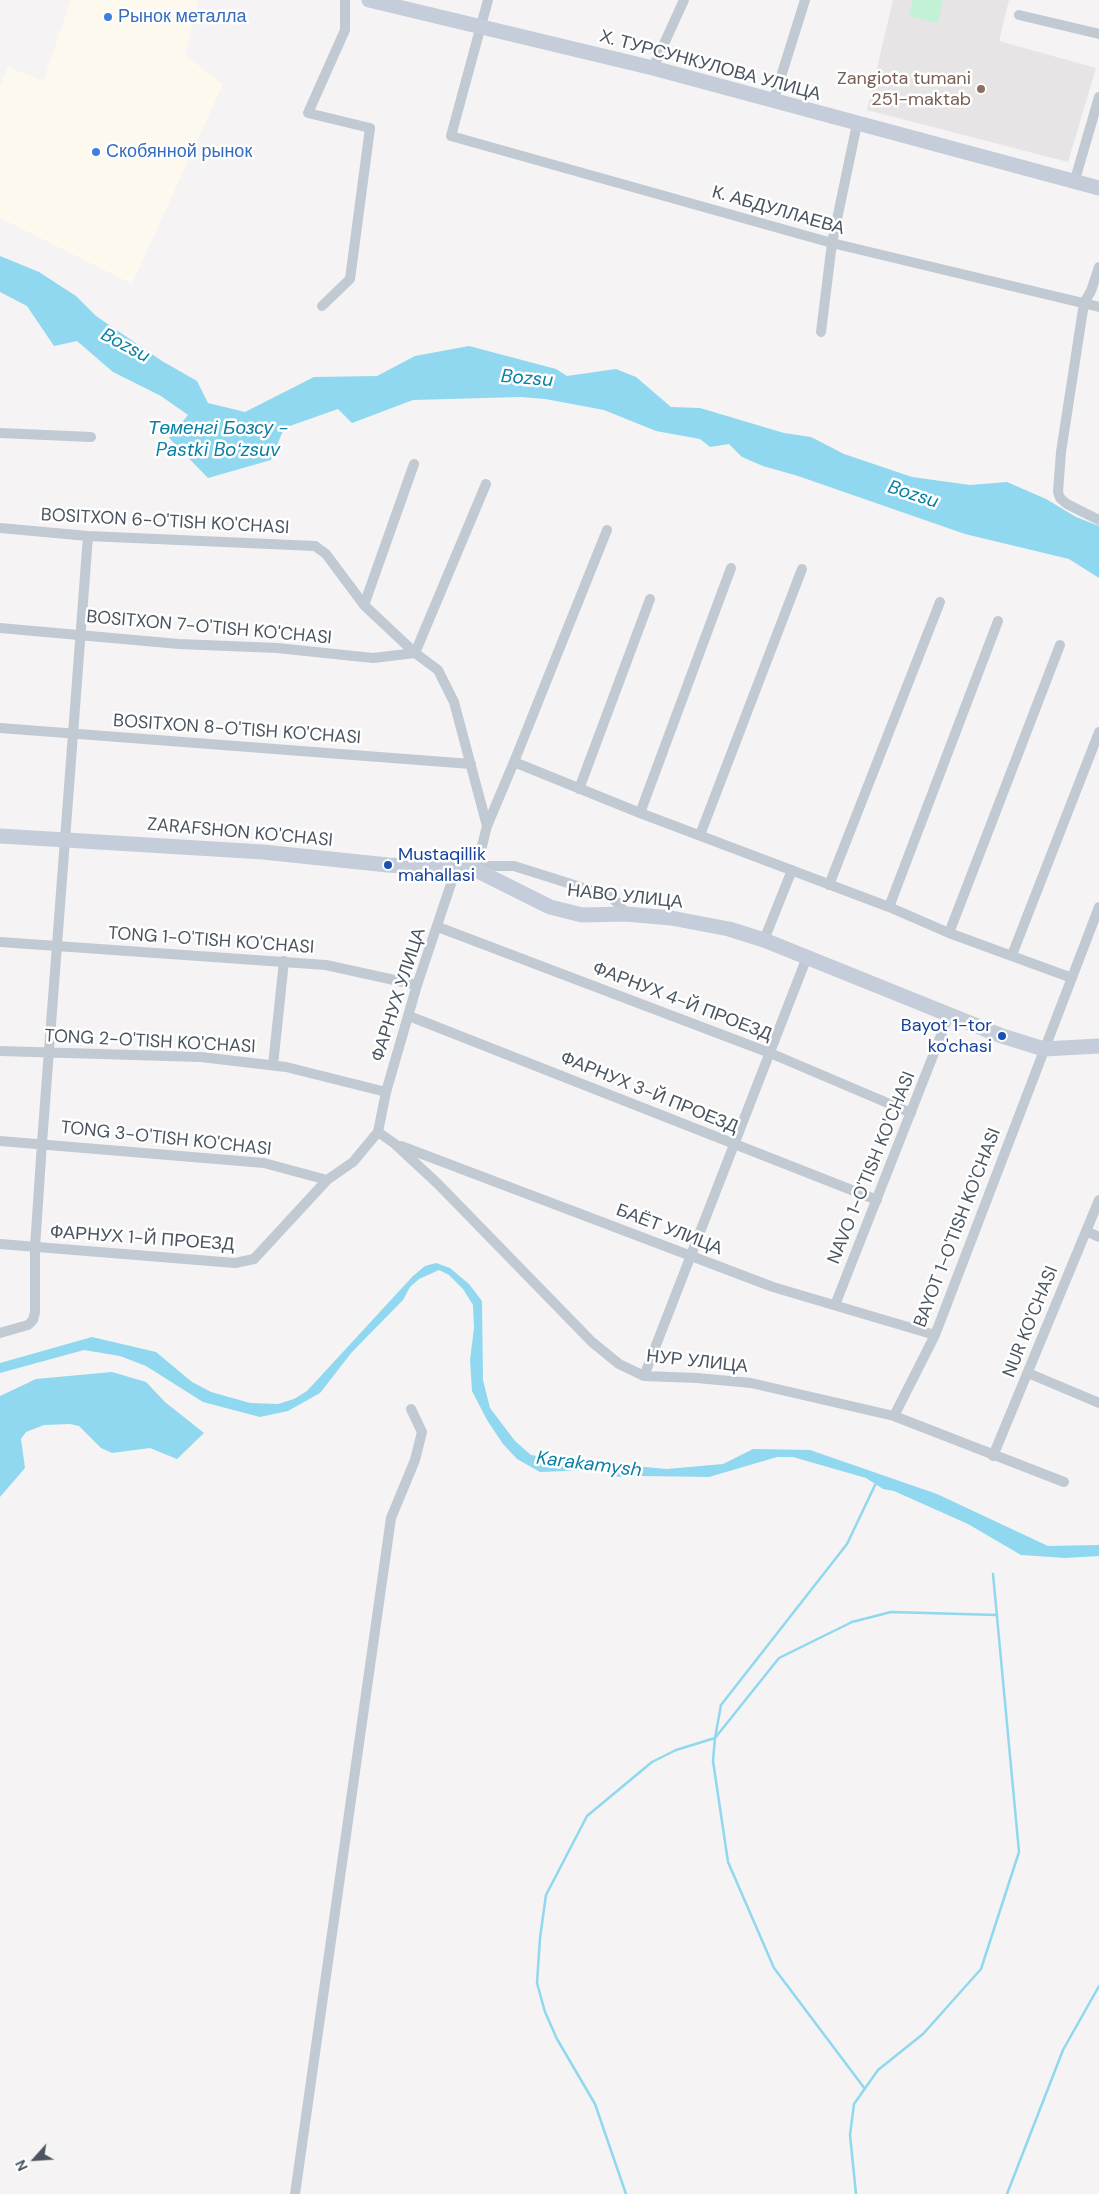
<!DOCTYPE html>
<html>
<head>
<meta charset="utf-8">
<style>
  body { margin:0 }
  #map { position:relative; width:1099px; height:2194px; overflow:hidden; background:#f5f3f3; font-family:"DM Sans",sans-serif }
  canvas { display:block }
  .north { position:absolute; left:10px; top:2134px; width:50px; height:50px; -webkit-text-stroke:4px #fff; paint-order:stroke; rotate:244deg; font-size:14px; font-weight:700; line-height:20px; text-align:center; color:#4a5561 }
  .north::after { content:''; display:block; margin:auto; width:18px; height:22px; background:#4a5561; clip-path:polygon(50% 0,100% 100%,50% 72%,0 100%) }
</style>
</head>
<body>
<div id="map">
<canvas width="1099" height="2194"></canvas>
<div class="north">N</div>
</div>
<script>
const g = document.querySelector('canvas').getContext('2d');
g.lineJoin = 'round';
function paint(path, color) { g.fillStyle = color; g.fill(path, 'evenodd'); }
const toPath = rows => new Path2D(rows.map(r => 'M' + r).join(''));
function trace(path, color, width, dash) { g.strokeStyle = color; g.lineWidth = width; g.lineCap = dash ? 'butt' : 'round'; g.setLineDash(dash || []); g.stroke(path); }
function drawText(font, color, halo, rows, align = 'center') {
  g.font = font + ' "DM Sans",sans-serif'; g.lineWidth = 5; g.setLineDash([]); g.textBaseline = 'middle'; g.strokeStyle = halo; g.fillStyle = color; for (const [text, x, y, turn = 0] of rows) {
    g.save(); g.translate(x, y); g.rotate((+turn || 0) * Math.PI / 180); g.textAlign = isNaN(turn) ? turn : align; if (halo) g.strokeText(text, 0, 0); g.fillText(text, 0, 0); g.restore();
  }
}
paint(toPath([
  [71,0,198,0,185,55,223,84,132,284,0,218,0,87,8,67,43,81]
]), '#fdf9ef');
paint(toPath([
  [893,0,1009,0,999,41,1096,68,1068,162,867,110]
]), '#e6e4e5');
paint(toPath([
  [913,0,943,0,938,23,909,16]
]), '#c2f1d6');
paint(toPath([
  [0,256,39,272,76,296,96,316,162,361,197,381,208,403,245,412,314,377,377,376,415,356,469,346,556,369,567,376,616,369,636,377,671,407,700,408,784,433,811,437,844,454,912,477,970,485,1007,482,1046,499,1076,517,1099,526,1099,578,1069,559,965,534,798,476,763,466,742,457,729,444,710,447,700,439,656,431,604,410,545,399,521,397,413,400,352,423,338,409,284,428,271,460,208,478,169,438,188,415,161,396,113,372,77,341,54,346,27,306,0,292],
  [436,1263,450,1268,469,1284,482,1301,483,1380,490,1408,515,1441,531,1455,571,1462,607,1460,622,1465,667,1469,723,1464,753,1449,810,1450,937,1494,1048,1546,1099,1545,1099,1556,1065,1558,1021,1555,968,1524,894,1491,883,1489,866,1478,793,1457,777,1457,709,1477,643,1476,620,1477,589,1470,540,1472,517,1459,503,1444,487,1420,472,1391,470,1360,474,1328,473,1305,463,1289,449,1275,439,1270,419,1279,410,1287,403,1300,352,1352,320,1393,288,1411,260,1417,203,1402,146,1366,120,1356,84,1350,0,1373,0,1363,92,1337,156,1352,192,1382,211,1392,250,1403,278,1404,294,1399,307,1391,413,1276,425,1266],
  [112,1372,146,1382,165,1402,204,1433,177,1459,150,1448,112,1453,101,1448,79,1426,70,1424,44,1425,26,1432,21,1439,25,1468,0,1497,0,1396,36,1379]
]), '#8fd8ef');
trace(toPath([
  [865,2089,774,1968,728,1862,713,1761,715,1738,721,1705,847,1544,876,1483],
  [626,2194,595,2104,557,2039,545,2012,537,1983,540,1938,546,1895,587,1816,652,1762,676,1750,715,1738,779,1658,852,1622,891,1612,997,1615],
  [856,2194,850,2135,854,2104,878,2070,923,2034,981,1969,1019,1852,993,1574],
  [1007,2194,1063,2050,1099,1986]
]), '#8fd8ef', 2.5);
trace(toPath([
  [488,0,451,136,832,243,1099,307],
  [1019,15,1099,34],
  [653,68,684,0],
  [773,102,805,0],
  [1074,183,1099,97],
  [1099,267,1091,291,1084,303,1061,452,1058,492,1060,498,1067,504,1099,520],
  [322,306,350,279,370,128,308,113,345,30,345,0],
  [821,332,832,243,857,124],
  [0,433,91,437],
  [0,528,88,536,315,546,326,554,364,605,415,653,438,670,454,702,487,826,476,870],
  [364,605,414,464],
  [0,628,179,644,277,648,373,658,415,653,486,484],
  [0,728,471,764],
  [514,762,607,530],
  [579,789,650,599],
  [640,813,731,568],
  [487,826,514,762,640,813,889,907,949,933,1072,978],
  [700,835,802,569],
  [478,866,514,866,609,896,619,904,626,914],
  [829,885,940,602],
  [889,907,998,621],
  [438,927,770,1053,911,1113],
  [949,933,1060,645],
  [764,940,792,870],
  [0,942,326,965,417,985],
  [1012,955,1099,732],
  [409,1016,877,1200],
  [0,1051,201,1057,286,1067,386,1092],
  [273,1065,284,961],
  [378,1132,395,1144,438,1184,592,1342,619,1364,644,1376,697,1378,751,1383,894,1416,1064,1482],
  [0,1141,264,1163,327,1180],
  [401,1146,773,1287,935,1335],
  [1086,1231,1099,1237],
  [0,1244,235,1263,254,1259,327,1180,353,1162,378,1132,386,1092,417,985,456,869],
  [835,1305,949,1015],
  [0,1333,28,1325,33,1320,35,1312,35,1247,42,1143,88,536],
  [1028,1373,1099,1403],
  [644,1376,807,957],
  [894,1416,935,1335,1099,907],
  [993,1456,1099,1200],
  [295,2194,391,1518,415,1460,422,1432,411,1409]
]), '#c1c9d2', 10);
trace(toPath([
  [369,0,653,68,1099,188],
  [0,836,263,852,388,865,476,870,550,907,582,915,626,914,671,918,729,929,764,940,1002,1036,1044,1049,1099,1046]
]), '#c4cdd9', 15);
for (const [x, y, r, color] of [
  [108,17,5,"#3f7fe0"],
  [981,89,5,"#8d6e63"],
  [96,152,5,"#3f7fe0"],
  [388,865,5,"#1a4fb4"],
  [1002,1036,5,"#1a4fb4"]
]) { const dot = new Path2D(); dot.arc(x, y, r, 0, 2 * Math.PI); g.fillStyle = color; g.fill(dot); trace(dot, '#fff', 2); }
drawText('18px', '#366cbe', '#fff', [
  ["Рынок металла",118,17],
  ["Скобянной рынок",106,152]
], 'left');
drawText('18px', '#4a5561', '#fff', [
  ["Х. ТУРСУНКУЛОВА УЛИЦА",710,66,15],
  ["К. АБДУЛЛАЕВА",778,211,16],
  ["BOSITXON 6-O'TISH KO'CHASI",165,522,3],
  ["BOSITXON 7-O'TISH KO'CHASI",209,628,5],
  ["BOSITXON 8-O'TISH KO'CHASI",237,730,4],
  ["ZARAFSHON KO'CHASI",240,833,5],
  ["НАВО УЛИЦА",625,897,6],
  ["TONG 1-O'TISH KO'CHASI",211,941,4],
  ["ФАРНУХ УЛИЦА",399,995,-72],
  ["ФАРНУХ 4-Й ПРОЕЗД",682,1002,21],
  ["TONG 2-O'TISH KO'CHASI",150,1042,3],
  ["ФАРНУХ 3-Й ПРОЕЗД",649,1093,22],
  ["TONG 3-O'TISH KO'CHASI",166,1139,6],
  ["NAVO 1-O'TISH KO'CHASI",872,1168,-68],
  ["BAYOT 1-O'TISH KO'CHASI",958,1228,-69],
  ["БАЁТ УЛИЦА",669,1230,21],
  ["ФАРНУХ 1-Й ПРОЕЗД",142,1239,4],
  ["NUR KO'CHASI",1031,1322,-68],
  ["НУР УЛИЦА",697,1362,6]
]);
drawText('18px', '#785e54', '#fff', [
  ["Zangiota tumani",971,79],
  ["251-maktab",971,100]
], 'right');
drawText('18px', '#164399', '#fff', [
  ["Mustaqillik",398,855],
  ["mahallasi",398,876],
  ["Bayot 1-tor",992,1026,"right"],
  ["ko'chasi",992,1047,"right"]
], 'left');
drawText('italic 19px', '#0a80a4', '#fff', [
  ["Bozsu",125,346,28],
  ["Bozsu",527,379,5],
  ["Төменгі Бозсу -",218,429],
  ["Pastki Boʻzsuv",218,451],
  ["Bozsu",913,495,18],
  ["Karakamysh",589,1465,7]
]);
</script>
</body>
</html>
